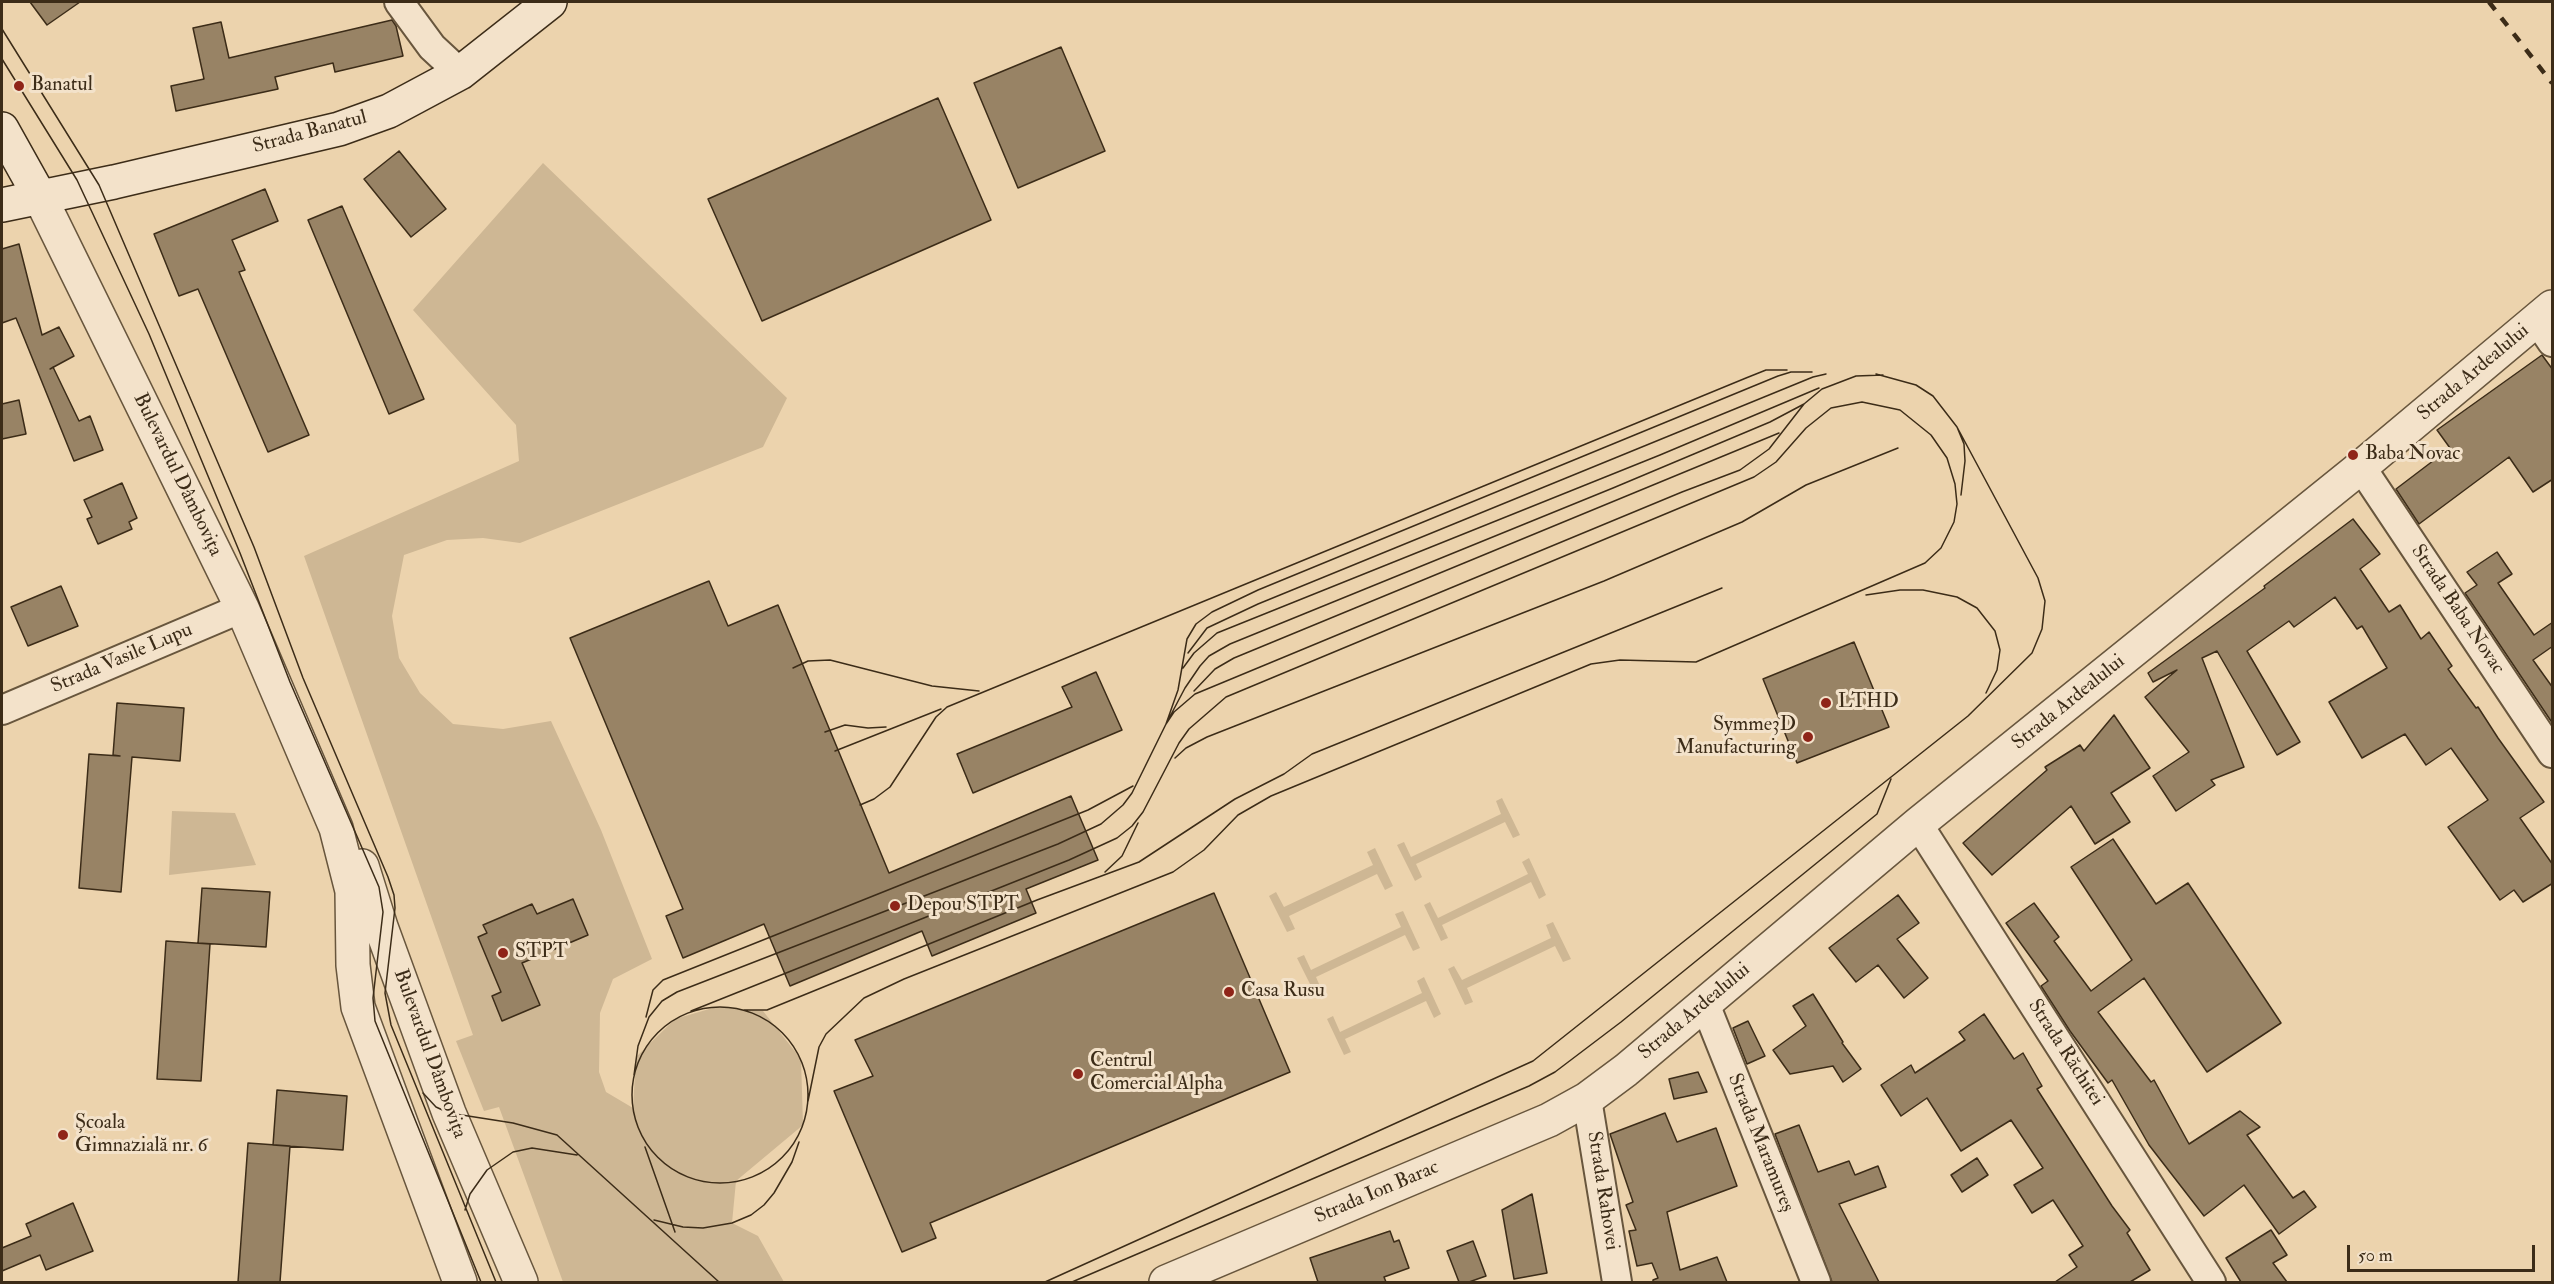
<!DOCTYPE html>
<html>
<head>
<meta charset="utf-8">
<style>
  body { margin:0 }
  #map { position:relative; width:2554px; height:1284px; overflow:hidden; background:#ecd3ad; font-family:"IM FELL Double Pica",serif }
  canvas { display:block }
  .frame { position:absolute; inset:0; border:3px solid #3c2c18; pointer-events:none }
  .scale { position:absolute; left:2347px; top:1245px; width:188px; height:27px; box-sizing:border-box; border:3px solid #3c2c18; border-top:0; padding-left:8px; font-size:18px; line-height:21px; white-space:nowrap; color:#3c2c18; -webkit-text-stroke:4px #f3e2ca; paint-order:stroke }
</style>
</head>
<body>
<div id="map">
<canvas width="2554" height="1284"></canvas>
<div class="frame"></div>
<div class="scale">50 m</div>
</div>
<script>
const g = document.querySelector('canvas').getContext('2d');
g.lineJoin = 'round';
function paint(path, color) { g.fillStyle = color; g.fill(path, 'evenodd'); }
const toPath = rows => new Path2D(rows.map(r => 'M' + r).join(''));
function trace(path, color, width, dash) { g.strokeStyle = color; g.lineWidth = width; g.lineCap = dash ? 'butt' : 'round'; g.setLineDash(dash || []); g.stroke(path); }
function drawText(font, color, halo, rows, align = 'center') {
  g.font = font + ' "IM FELL Double Pica",serif'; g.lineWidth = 6; g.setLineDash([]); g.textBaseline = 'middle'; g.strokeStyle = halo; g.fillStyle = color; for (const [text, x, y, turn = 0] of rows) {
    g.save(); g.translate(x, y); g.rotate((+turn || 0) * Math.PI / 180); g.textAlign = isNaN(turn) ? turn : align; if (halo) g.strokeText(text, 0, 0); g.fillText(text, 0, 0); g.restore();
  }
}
paint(toPath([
  [543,163,787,398,763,447,520,543,483,538,447,540,404,555,392,616,399,658,420,693,453,724,503,729,551,721,601,830,652,959,613,979,600,1013,599,1072,606,1092,633,1108,636,1057,675,1019,716,1007,763,1011,801,1059,803,1125,736,1181,732,1223,758,1236,784,1282,563,1282,499,1107,484,1111,456,1041,473,1035,304,556,519,461,516,425,413,310],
  [1502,798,1520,835,1513,838,1505,822,1416,864,1422,877,1415,881,1397,845,1404,842,1411,857,1501,814,1496,801],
  [172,811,235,813,256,865,169,875],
  [1375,848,1393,886,1385,890,1377,874,1289,916,1295,929,1287,932,1269,896,1276,892,1284,907,1373,865,1367,852],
  [1529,858,1546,895,1539,899,1531,882,1442,925,1448,938,1441,941,1424,905,1430,902,1438,918,1528,874,1522,862],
  [1403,911,1420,948,1413,951,1405,935,1316,977,1322,991,1315,994,1297,958,1304,955,1311,970,1401,927,1395,914],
  [1553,922,1571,959,1563,962,1555,946,1467,988,1473,1002,1465,1005,1448,969,1454,966,1462,980,1551,938,1546,925],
  [1424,977,1441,1014,1434,1018,1426,1001,1345,1039,1351,1052,1344,1055,1327,1019,1333,1016,1340,1032,1422,993,1417,981]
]), '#ceb794');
const building = toPath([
  [30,2,80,2,47,25,30,2],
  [392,20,396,26,403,56,335,72,333,63,275,77,278,89,176,111,171,86,204,79,193,28,221,22,229,58,392,20],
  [1061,47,1105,151,1018,188,974,83,1061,47],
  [938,98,991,220,762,321,708,199,938,98],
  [399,151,446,209,411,237,364,179,399,151],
  [265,189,278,221,232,240,245,270,239,272,309,435,268,452,198,289,179,296,154,234,265,189],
  [342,206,424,399,389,414,308,220,342,206],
  [19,244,42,335,59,327,74,356,50,369,53,367,79,421,90,416,103,450,74,461,16,318,2,323,2,249,19,244],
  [2542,355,2553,370,2553,479,2533,492,2509,457,2419,524,2396,489,2450,448,2437,430,2542,355],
  [19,400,26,434,2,439,2,404,19,400],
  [122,483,137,518,129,522,132,529,98,544,87,519,92,517,84,500,122,483],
  [2353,519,2380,554,2360,569,2389,612,2400,605,2421,639,2429,632,2452,666,2448,669,2476,708,2478,707,2498,738,2544,802,2520,818,2553,865,2553,883,2523,902,2514,890,2500,900,2448,827,2488,800,2451,748,2426,765,2405,734,2362,758,2329,702,2387,668,2362,626,2357,629,2335,597,2294,627,2289,621,2247,651,2300,742,2277,755,2217,651,2202,658,2244,767,2211,780,2215,785,2176,811,2153,776,2189,752,2145,697,2177,670,2153,682,2148,673,2265,588,2264,586,2353,519],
  [2497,552,2512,574,2498,583,2534,635,2553,622,2553,646,2533,660,2553,688,2553,724,2465,593,2477,585,2467,572,2497,552],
  [709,581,728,626,778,605,889,873,1071,796,1098,860,1026,889,1036,913,932,956,922,931,790,986,764,924,683,958,666,916,683,909,570,638,709,581],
  [61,586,78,626,28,646,11,607,61,586],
  [1854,642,1889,727,1797,763,1763,679,1854,642],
  [1096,672,1122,730,973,793,957,754,1072,707,1062,687,1096,672],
  [117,703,184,708,180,761,132,757,121,892,79,888,89,754,120,756,113,755,117,703],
  [2114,715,2150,768,2111,793,2130,822,2095,844,2071,806,1992,875,1963,843,2047,770,2045,767,2080,745,2084,751,2114,715],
  [2113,839,2156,904,2188,883,2281,1023,2207,1072,2144,978,2098,1012,2151,1082,2154,1080,2189,1144,2240,1111,2260,1127,2247,1135,2293,1198,2304,1191,2316,1207,2279,1234,2244,1185,2204,1216,2149,1145,2112,1080,2108,1083,2070,1031,2041,986,2048,981,2006,923,2034,903,2059,937,2054,941,2091,991,2132,960,2071,867,2113,839],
  [202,888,270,892,266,947,198,943,202,888],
  [1214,893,1290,1072,930,1223,936,1238,902,1252,834,1091,873,1076,855,1040,1214,893],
  [1898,895,1919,923,1897,939,1928,978,1904,998,1878,965,1856,982,1829,948,1898,895],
  [573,899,588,935,522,963,540,1005,502,1021,492,996,501,992,478,937,487,933,483,925,532,904,537,914,573,899],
  [166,941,210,944,201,1081,157,1079,166,941],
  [1813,994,1843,1042,1842,1043,1861,1069,1843,1082,1833,1066,1790,1074,1773,1050,1806,1026,1793,1006,1813,994],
  [1984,1014,2014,1059,2023,1053,2042,1086,2037,1089,2112,1206,2130,1230,2127,1233,2150,1270,2130,1282,2055,1282,2077,1267,2069,1255,2083,1246,2053,1200,2032,1213,2014,1185,2043,1168,2011,1120,1961,1151,1927,1098,1901,1116,1881,1085,1911,1065,1915,1073,1965,1040,1959,1032,1984,1014],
  [1748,1021,1765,1056,1747,1064,1733,1028,1748,1021],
  [1698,1072,1707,1092,1674,1099,1669,1079,1698,1072],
  [277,1090,347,1096,343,1150,273,1145,277,1090],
  [1665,1113,1677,1142,1716,1128,1737,1186,1667,1212,1680,1270,1717,1257,1727,1282,1653,1282,1653,1280,1658,1278,1652,1263,1637,1266,1629,1231,1636,1230,1626,1205,1633,1202,1610,1134,1665,1113],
  [1799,1125,1818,1172,1849,1161,1855,1175,1878,1166,1886,1187,1839,1204,1879,1282,1832,1282,1775,1134,1799,1125],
  [248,1143,290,1146,280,1282,238,1282,248,1143],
  [1977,1158,1988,1175,1962,1192,1951,1175,1977,1158],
  [1532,1194,1547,1273,1514,1279,1502,1210,1532,1194],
  [73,1203,93,1251,46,1270,40,1255,2,1271,2,1248,31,1236,26,1224,73,1203],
  [2271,1230,2287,1255,2273,1263,2287,1282,2241,1282,2226,1258,2271,1230],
  [1390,1231,1394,1242,1399,1240,1409,1268,1384,1277,1386,1282,1318,1282,1310,1258,1390,1231],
  [1473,1241,1486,1276,1469,1282,1459,1282,1447,1251,1473,1241]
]);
paint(building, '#988365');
trace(building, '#3c2c18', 1.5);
const minor = toPath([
  [399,2,432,47,460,73],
  [2537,320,2552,342],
  [2361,467,2552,753],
  [2,710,242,608],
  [1918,824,2211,1282],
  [1705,1004,1816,1282],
  [1587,1099,1617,1282]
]);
const tertiary = toPath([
  [40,197,242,608,336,828,352,891,353,965,358,1007,460,1282],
  [362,866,381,927,449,1113,521,1282],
  [1166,1282,1549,1120,1587,1099,1626,1070,1918,824,2361,467,2552,307]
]);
const secondary = toPath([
  [2,129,40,197],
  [2,205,114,182,339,129,389,111,460,73,550,2]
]);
trace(minor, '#68563d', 32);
trace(tertiary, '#68563d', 36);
trace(secondary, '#3c2c18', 36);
trace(minor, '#f3e2ca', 28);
trace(tertiary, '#f3e2ca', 33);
trace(secondary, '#f3e2ca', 33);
trace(toPath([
  [2,29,99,185,254,547,303,678,388,877,394,895,395,908,385,993,391,1025,496,1282],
  [2,59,77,180,149,334,240,553,290,682,379,887,383,912,373,998,375,1021,481,1282],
  [1876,374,1916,385,1933,396,1957,427,1964,444,1965,461,1961,495],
  [1804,404,1770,422,1613,488,1230,644,1209,656,1200,666,1185,688,1166,724,1178,690,1187,639,1196,624,1212,612,1258,590,1778,376,1791,372,1812,372],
  [1866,595,1900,590,1923,590,1957,597,1977,608,1995,631,2000,650,1997,670,1986,693],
  [1188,653,1207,628,1258,604,1813,377,1826,374],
  [793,668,808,661,830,660,932,686,979,691],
  [1183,668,1194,653,1217,633,1660,455,1819,388],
  [1194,691,1215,669,1234,658,1779,433],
  [825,732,845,725,868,728,886,727],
  [835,751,941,709],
  [1175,758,1186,748,1207,737,1604,581,1742,522,1806,485,1898,448],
  [860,805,874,799,890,787,936,717,947,707,1746,378,1766,370,1787,370],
  [1105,872,1122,856,1138,823],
  '632 1095a88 88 0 1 1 176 0a88 88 0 1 1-176 0Z',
  [744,1010,767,1010,1037,900,1139,862,1235,799,1284,774,1312,754,1722,588],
  [691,1011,1069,860,1117,838,1132,826,1143,812,1179,743,1189,729,1226,697,1754,477,1776,462,1806,428,1831,408,1862,402,1900,410,1931,435,1947,458,1955,484,1957,504,1954,522,1941,548,1925,563,1696,662,1620,660,1591,664,1271,796,1238,815,1204,850,1173,872,904,979,864,998,826,1034,819,1047,808,1101],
  [646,1017,653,990,663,980,1088,810,1133,786],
  [634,1075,638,1046,649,1017,662,1001,677,992,1058,844,1101,824,1123,805,1132,793,1166,724,1174,712,1195,694,1682,492,1740,470,1769,449,1804,404,1822,389,1856,376,1883,375],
  [423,1093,436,1107,449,1113,513,1123,557,1135,719,1282],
  [645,1147,675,1232],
  [465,1210,470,1194,487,1170,513,1152,532,1148,577,1155],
  [654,1220,683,1227,703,1228,732,1223,751,1215,764,1205,774,1193,792,1162,799,1142],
  [1045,1282,1533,1061,1968,716,2032,653,2042,629,2045,601,2038,578,1957,427],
  [1072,1282,1529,1086,1555,1072,1621,1022,1877,814,1891,779]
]), '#3c2c18', 1.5);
trace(toPath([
  [2489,2,2552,83]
]), '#3c2c18', 4.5, [10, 10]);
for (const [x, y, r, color] of [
  [19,86,6,"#8f2418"],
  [2353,455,6,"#8f2418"],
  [1826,703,6,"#8f2418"],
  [1808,737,6,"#8f2418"],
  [895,906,6,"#8f2418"],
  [503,953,6,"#8f2418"],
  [1229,992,6,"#8f2418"],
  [1078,1074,6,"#8f2418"],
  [63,1135,6,"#8f2418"]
]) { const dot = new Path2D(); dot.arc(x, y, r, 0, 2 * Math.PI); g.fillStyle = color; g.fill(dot); trace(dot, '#f3e2ca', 2); }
drawText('20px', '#3c2c18', '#f3e2ca', [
  ["Banatul",31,86],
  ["Baba Novac",2365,455],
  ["LTHD",1838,703],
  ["Symme3D",1796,726,"right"],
  ["Manufacturing",1796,749,"right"],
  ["Depou STPT",907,906],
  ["STPT",515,953],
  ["Casa Rusu",1241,992],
  ["Centrul",1090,1062],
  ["Comercial Alpha",1090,1085],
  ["Școala",75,1124],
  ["Gimnazială nr. 6",75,1147]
], 'left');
drawText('20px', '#3c2c18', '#f3e2ca', [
  ["Strada Banatul",310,133,-15],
  ["Strada Ardealului",2474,373,-40],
  ["Bulevardul Dâmbovița",177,475,64],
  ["Strada Baba Novac",2457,610,56],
  ["Strada Vasile Lupu",122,659,-23],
  ["Strada Ardealului",2069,703,-39],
  ["Strada Ardealului",1695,1012,-40],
  ["Strada Răchitei",2065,1053,57],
  ["Bulevardul Dâmbovița",429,1054,70],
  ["Strada Maramureș",1760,1143,68],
  ["Strada Rahovei",1602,1191,81],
  ["Strada Ion Barac",1377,1193,-23]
]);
</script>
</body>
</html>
